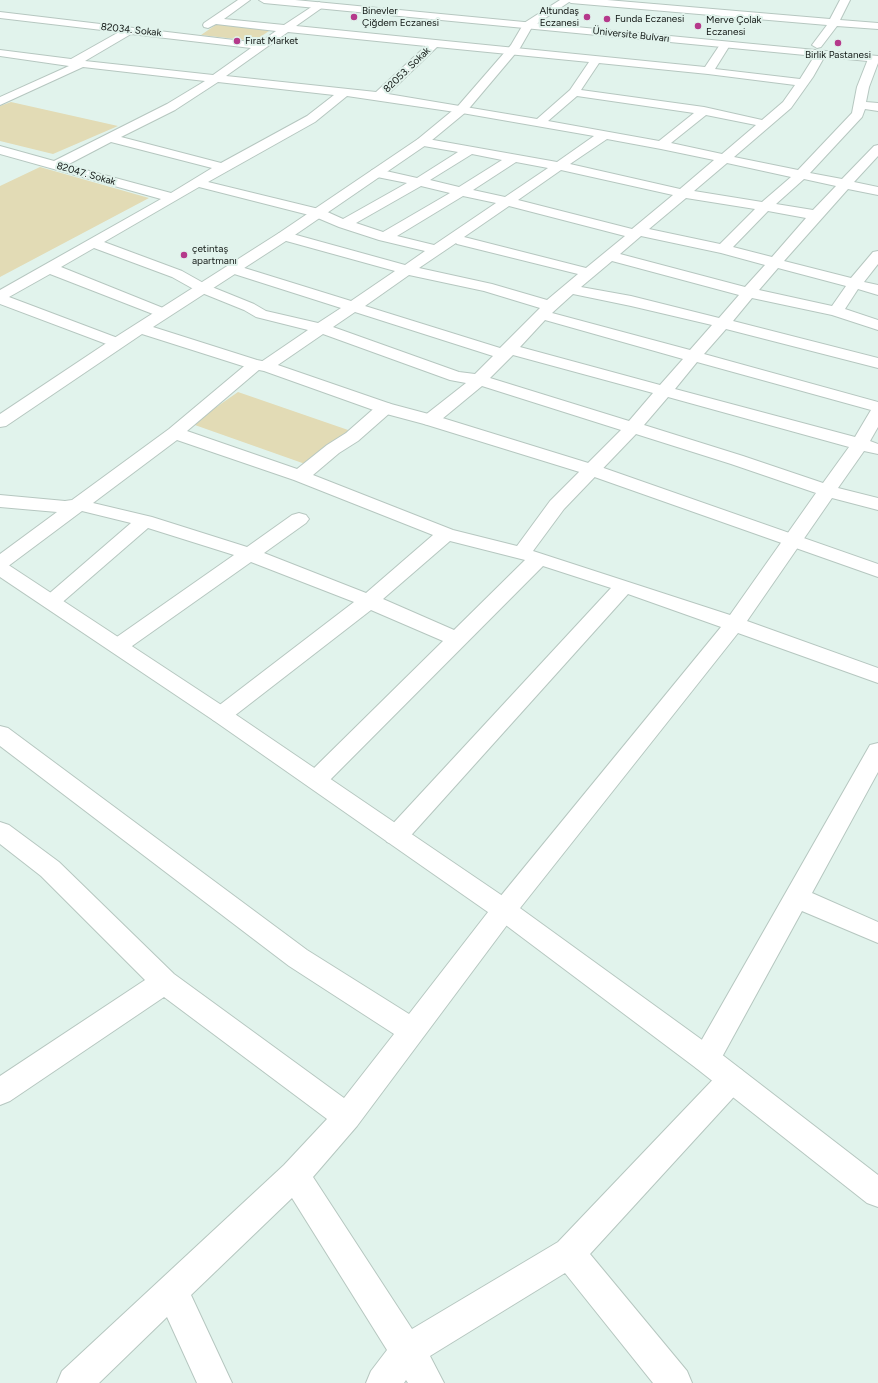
<!DOCTYPE html>
<html>
<head>
<meta charset="utf-8">
<style>
  body { margin:0 }
  canvas { display:block; background:#e1f3ec }
</style>
</head>
<body>
<canvas width="878" height="1383"></canvas>
<script>
const g = document.querySelector('canvas').getContext('2d');
g.lineJoin = 'round';
function paint(path, color) { g.fillStyle = color; g.fill(path, 'evenodd'); }
const toPath = rows => new Path2D(rows.map(r => 'M' + r).join(''));
function trace(path, color, width, dash) { g.strokeStyle = color; g.lineWidth = width; g.lineCap = dash ? 'butt' : 'round'; g.setLineDash(dash || []); g.stroke(path); }
function drawText(font, color, halo, rows, align = 'center') {
  g.font = font + ' Figtree,sans-serif'; g.lineWidth = 4; g.setLineDash([]); g.textBaseline = 'middle'; g.strokeStyle = halo; g.fillStyle = color; for (const [text, x, y, turn = 0] of rows) {
    g.save(); g.translate(x, y); g.rotate((+turn || 0) * Math.PI / 180); g.textAlign = isNaN(turn) ? turn : align; if (halo) g.strokeText(text, 0, 0); g.fillText(text, 0, 0); g.restore();
  }
}
paint(toPath([
  [220,22,272,29,254,41,201,35],
  [11,102,118,126,53,154,0,141,0,106],
  [40,167,149,198,0,277,0,186],
  [238,392,351,431,308,465,192,424]
]), '#e2dbb5');
const minor = toPath([
  [238,0,250,0,224,19,284,25,319,2,324,5,323,7,296,26,705,67,721,43,725,42,730,45,715,69,800,79,817,52,825,52,826,54,813,77,791,108,734,157,798,170,852,113,857,87,868,59,874,56,878,57,878,63,869,87,866,102,878,103,878,111,865,109,862,117,810,173,842,179,874,146,878,145,878,156,854,182,878,187,878,195,848,189,784,261,851,278,873,252,878,251,878,264,864,282,878,285,878,295,858,289,845,309,878,320,878,330,832,315,752,298,733,321,878,358,878,368,726,329,704,354,878,402,878,427,870,441,878,444,878,454,864,451,838,488,878,498,878,510,832,498,747,621,878,668,878,683,738,633,513,917,357,1126,313,1177,412,1329,558,1242,722,1070,732,1066,742,1070,746,1079,742,1088,590,1254,687,1371,692,1383,653,1383,565,1273,430,1356,444,1383,408,1383,406,1380,404,1383,366,1383,371,1371,387,1350,292,1198,191,1295,232,1383,197,1383,167,1317,99,1383,57,1383,62,1371,284,1165,327,1119,164,997,10,1101,0,1105,0,1076,145,980,41,876,0,844,0,822,9,825,59,862,174,974,344,1098,394,1034,289,966,0,746,0,726,8,728,307,950,409,1014,495,903,721,627,628,594,405,842,396,845,387,842,384,836,387,830,611,588,543,566,324,786,316,788,308,786,304,780,308,774,443,641,371,610,229,720,221,723,213,720,210,715,213,710,354,602,251,562,125,651,118,653,111,651,107,646,111,641,234,555,148,528,58,606,51,608,44,606,41,602,44,598,131,523,82,511,7,567,0,569,0,554,57,512,0,507,0,495,65,501,72,500,169,429,249,362,255,360,261,362,308,330,256,317,244,310,197,291,172,277,94,248,61,267,168,310,171,313,168,316,158,316,50,274,9,297,123,340,125,343,123,346,117,348,0,304,0,290,161,199,0,154,0,146,54,161,167,104,205,81,83,67,0,105,0,97,69,66,0,56,0,50,71,59,119,32,0,18,0,12,259,43,276,31,216,24,208,28,204,27,203,25,204,23,238,0],
  [288,32,426,46,376,92,226,76,288,32],
  [131,34,251,48,213,75,85,61,131,34],
  [437,47,589,62,570,90,537,119,388,94,437,47],
  [599,63,708,74,795,85,783,102,762,120,704,107,581,90,599,63],
  [218,82,334,95,307,116,221,163,121,137,175,110,218,82],
  [347,96,462,113,594,136,557,162,422,138,418,139,416,142,418,145,458,152,417,178,377,169,372,170,370,173,372,176,407,183,343,219,323,210,208,182,315,122,347,96],
  [577,96,694,113,659,141,548,121,577,96],
  [706,115,756,125,722,154,671,143,706,115],
  [607,139,661,149,714,160,680,189,570,164,607,139],
  [111,142,212,168,171,193,67,165,111,142],
  [472,154,502,160,459,187,430,180,472,154],
  [516,162,548,168,505,197,473,190,516,162],
  [727,163,791,177,762,202,694,191,727,163],
  [561,170,673,195,632,229,518,200,561,170],
  [804,179,836,186,813,210,776,204,804,179],
  [421,186,450,193,383,232,356,223,421,186],
  [199,187,313,216,339,227,379,240,425,251,405,265,289,233,279,233,277,236,279,239,395,271,351,301,238,266,233,265,228,266,226,269,228,272,341,308,318,323,266,311,254,304,207,285,182,271,104,242,199,187],
  [463,196,496,203,434,245,397,236,463,196],
  [686,198,755,209,720,244,649,229,686,198],
  [509,206,625,236,586,268,464,237,509,206],
  [768,211,806,218,772,257,733,247,768,211],
  [641,236,721,253,765,265,745,287,620,254,641,236],
  [456,243,457,244,578,274,547,300,492,284,419,268,456,243],
  [612,261,739,295,719,318,631,296,581,287,612,261],
  [778,268,846,286,832,306,759,290,778,268],
  [409,275,484,291,540,308,500,348,365,306,409,275],
  [573,294,631,306,712,325,690,350,552,313,573,294],
  [355,312,493,356,475,374,459,372,333,327,355,312],
  [545,320,683,359,660,385,520,347,545,320],
  [323,334,450,380,466,383,424,416,421,420,424,424,430,425,436,424,482,386,621,430,550,501,517,546,453,530,313,475,339,453,358,441,391,412,394,408,391,404,385,403,379,404,346,433,327,445,297,469,187,431,260,369,266,371,272,369,323,334],
  [513,355,653,393,629,421,490,378,513,355],
  [697,362,871,410,855,437,675,389,697,362],
  [668,397,849,447,823,483,743,456,644,425,668,397],
  [636,434,731,464,816,493,730,615,533,551,564,509,636,434],
  [177,440,294,480,433,535,366,593,264,553,306,523,309,519,306,515,299,513,292,515,247,547,152,517,93,503,177,440],
  [450,541,525,560,454,630,383,599,450,541],
  [566,0,607,0,830,19,840,0,850,0,840,20,878,23,878,29,837,26,821,47,817,48,812,45,827,25,571,3,566,0],
  [878,743,878,772,812,893,878,922,878,943,802,911,716,1068,706,1071,696,1068,692,1059,696,1050,870,745,878,743]
]);
const tertiary = toPath([
  [560,0,572,0,532,27,520,48,466,112,426,145,289,239,153,327,257,360,272,363,391,404,436,416,598,466,878,564,878,577,586,474,424,424,379,412,264,371,249,368,142,334,6,426,0,427,0,414,111,340,279,233,418,139,458,106,511,45,524,23,560,0],
  [0,562,7,564,229,710,513,903,716,1050,878,1175,878,1207,867,1203,696,1068,495,917,213,720,0,577,0,562]
]);
const primary = toPath([
  [259,0,295,0,878,56,878,62,264,3,259,0]
]);
trace(minor, '#b6c7c0', 2);
trace(tertiary, '#b6c7c0', 2);
trace(primary, '#b6c7c0', 2);
paint(minor, '#fff');
paint(tertiary, '#fff');
paint(primary, '#fff');
for (const [x, y, r, color] of [
  [354,17,4,"#b5398b"],
  [587,17,4,"#b5398b"],
  [607,19,4,"#b5398b"],
  [698,26,4,"#b5398b"],
  [237,41,4,"#b5398b"],
  [838,43,4,"#b5398b"],
  [184,255,4,"#b5398b"]
]) { const dot = new Path2D(); dot.arc(x, y, r, 0, 2 * Math.PI); g.fillStyle = color; g.fill(dot); trace(dot, '#e1f3ec', 1.5); }
drawText('10px', '#111714', '#e1f3ec', [
  ["Binevler",362,11],
  ["Çiğdem Eczanesi",362,23],
  ["Altundaş",579,11,"right"],
  ["Eczanesi",579,23,"right"],
  ["Funda Eczanesi",615,19],
  ["Merve Çolak",706,20],
  ["Eczanesi",706,32],
  ["Fırat Market",245,41],
  ["Birlik Pastanesi",838,55,"center"],
  ["çetintaş",192,249],
  ["apartmanı",192,261]
], 'left');
drawText('10px', '#111714', '#e1f3ec', [
  ["82034. Sokak",131,30,6],
  ["Üniversite Bulvarı",631,35,6],
  ["82053. Sokak",407,70,-44],
  ["82047. Sokak",86,174,16]
]);
</script>
</body>
</html>
